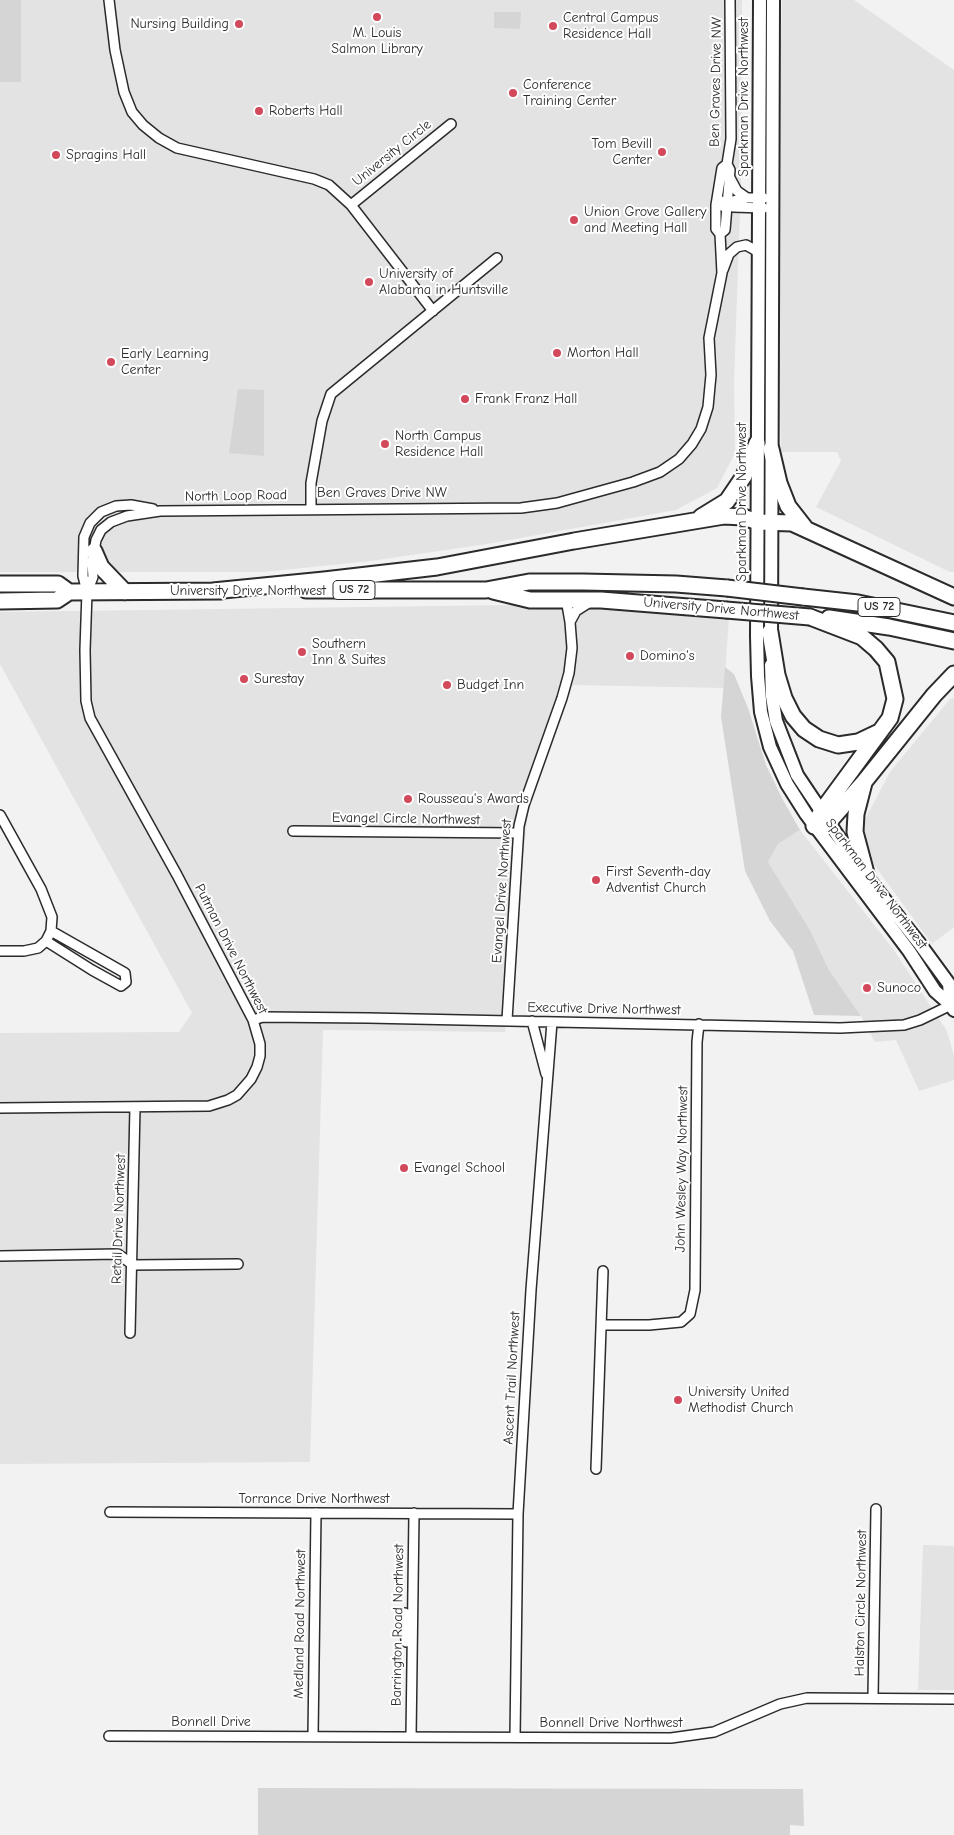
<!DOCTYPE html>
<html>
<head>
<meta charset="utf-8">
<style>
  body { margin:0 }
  canvas { display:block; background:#f2f2f2 }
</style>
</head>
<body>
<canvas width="954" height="1835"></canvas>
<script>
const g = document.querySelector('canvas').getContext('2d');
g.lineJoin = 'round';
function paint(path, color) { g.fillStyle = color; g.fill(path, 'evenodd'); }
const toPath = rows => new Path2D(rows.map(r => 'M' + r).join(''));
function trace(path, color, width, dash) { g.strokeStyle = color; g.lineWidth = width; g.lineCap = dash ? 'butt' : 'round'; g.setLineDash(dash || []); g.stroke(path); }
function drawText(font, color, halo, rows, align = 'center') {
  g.font = font + ' "Comic Neue",sans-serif'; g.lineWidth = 4; g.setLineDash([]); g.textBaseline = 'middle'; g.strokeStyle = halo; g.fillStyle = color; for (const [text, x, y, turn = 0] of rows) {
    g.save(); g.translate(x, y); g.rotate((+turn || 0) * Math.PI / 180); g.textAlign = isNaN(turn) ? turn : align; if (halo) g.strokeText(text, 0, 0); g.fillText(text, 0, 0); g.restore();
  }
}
paint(toPath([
  [0,0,742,0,741,182,734,383,735,453,717,488,676,510,487,544,371,561,264,572,0,572],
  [782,0,854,0,954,70,954,572,950,572,816,507,841,461,837,452,781,452,776,248],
  [583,604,729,618,724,688,573,685,528,813,505,1032,323,1030,310,1462,0,1464,0,1033,179,1032,192,1013,0,664,0,612],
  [954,698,954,927,932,944,867,855,862,825,890,772,950,699],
  [800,830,893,949,947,1031,954,1056,954,1080,919,1091,896,1040,875,1042,861,1016,829,970,810,930,768,862,778,844],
  [923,1545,954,1546,954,1690,918,1690]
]), '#e3e3e3');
paint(toPath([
  [0,0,21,0,21,82,0,82],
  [494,12,521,12,520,29,494,28],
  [238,389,264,390,264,456,229,453],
  [725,667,734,674,748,708,766,765,783,800,800,830,778,844,768,862,810,930,829,970,861,1016,814,1015,793,951,770,921,745,871,721,717],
  [258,1788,803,1789,804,1826,790,1825,790,1835,258,1835]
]), '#d5d5d5');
const street = toPath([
  [109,0,115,50,124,92,132,112,143,125,159,138,177,148,314,179,329,185,351,205,433,311],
  [730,178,737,191,747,198],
  [724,201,727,204,733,207,764,208],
  [351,205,451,124],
  [724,207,733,201,747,198,764,198],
  [720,234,725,230,730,170,727,164,731,139,730,0],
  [723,270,729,254,737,247,746,245,755,250,758,253],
  [311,509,311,483,322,421,331,394,497,258],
  [87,592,93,577,92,562,96,540,101,530,111,522,127,516,160,511,521,508,557,503,633,482,660,472,679,459,692,444,701,429,708,407,711,375,709,338,722,273,720,234,716,229,716,205,722,168,727,164],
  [570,622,576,611,590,602],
  [0,815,41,889,52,917,51,931,46,941,38,948,24,951,0,951],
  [293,831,518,833],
  [46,941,92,970,121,986,126,982,125,973,51,931],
  [253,1020,263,1017,368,1018,840,1028,904,1025,920,1020,951,1005],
  [507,1020,519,826,524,805,562,698,569,673,572,648,570,622,566,599],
  [532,1021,546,1074],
  [0,1108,209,1106,228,1100,237,1095,251,1079,257,1067,260,1056,260,1044,253,1020,177,875,90,718,86,701,85,650,87,592,83,576,84,537,90,523,101,512,116,506,131,505,153,509],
  [0,1256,118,1254,133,1265,238,1264],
  [602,1325,649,1325,681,1322,690,1314,695,1290,697,1042,699,1024],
  [130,1333,135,1107],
  [596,1469,603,1271],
  [110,1512,518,1514],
  [405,1613,406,1642],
  [873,1697,876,1509],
  [109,1736,671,1738,714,1732,780,1704,807,1698,954,1699],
  [313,1736,316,1513],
  [411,1737,414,1513],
  [515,1737,518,1514,531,1290,552,1022]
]);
const secondary = toPath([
  [760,0,757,636,758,676,761,712,770,747,787,784,806,814,909,951,935,991,951,1005],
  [771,640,773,0],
  [771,665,772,696,776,721,797,775,858,866,919,943,949,984,951,1005,954,1010]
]);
const highway = toPath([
  [771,449,779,483,788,506,806,529],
  [701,517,727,501,744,476,757,443],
  [94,551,101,567,125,592],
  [0,584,58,584,69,592],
  [306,590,486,590,529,582,583,582,676,584,727,588],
  [213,591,324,580,437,567,574,541,724,516,743,517,758,522,792,523,954,597],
  [493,591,530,600,601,600,726,610],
  [803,597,858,603,954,623],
  [0,601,57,600,69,592,221,591],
  [810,617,862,637,876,649,887,662,895,699,890,718,821,812,814,826],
  [829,618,889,627,954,641],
  [770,632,777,675,784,698,793,716,804,729,819,739,838,745,858,742,877,733],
  [864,783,856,814,855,832,867,877],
  [814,826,828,823,864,782,934,695,954,674]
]);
trace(street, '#2b2b2b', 12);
trace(secondary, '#2b2b2b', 16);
trace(highway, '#2b2b2b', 19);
trace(street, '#fff', 9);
trace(secondary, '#fff', 12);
trace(highway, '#fff', 15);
const highwayBridge = toPath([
  [727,588,803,597],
  [726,610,810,617]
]);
trace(highwayBridge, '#2b2b2b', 19, []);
trace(highwayBridge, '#fff', 15);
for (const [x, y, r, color] of [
  [377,17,5,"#d1495b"],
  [239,24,5,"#d1495b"],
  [553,26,5,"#d1495b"],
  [513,93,5,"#d1495b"],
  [259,111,5,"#d1495b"],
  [662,152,5,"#d1495b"],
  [56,155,5,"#d1495b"],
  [574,220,5,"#d1495b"],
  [369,282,5,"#d1495b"],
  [557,353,5,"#d1495b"],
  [111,362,5,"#d1495b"],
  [465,399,5,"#d1495b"],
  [385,444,5,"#d1495b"],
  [302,652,5,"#d1495b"],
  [630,656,5,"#d1495b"],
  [244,679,5,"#d1495b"],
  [447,685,5,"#d1495b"],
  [408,799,5,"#d1495b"],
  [596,880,5,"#d1495b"],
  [867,988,5,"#d1495b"],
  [404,1168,5,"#d1495b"],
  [678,1400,5,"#d1495b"]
]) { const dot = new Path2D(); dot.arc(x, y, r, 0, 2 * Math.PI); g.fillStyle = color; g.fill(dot); trace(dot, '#fff', 2); }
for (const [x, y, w] of [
  [354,590,42],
  [879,607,42]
]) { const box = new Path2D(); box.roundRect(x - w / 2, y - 9.5, w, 19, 4); g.fillStyle = '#fff'; g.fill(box); trace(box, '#2b2b2b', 1); }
drawText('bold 12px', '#2b2b2b', null, [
  ["US 72",354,590],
  ["US 72",879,607]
]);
drawText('14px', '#2b2b2b', '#fff', [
  ["Central Campus",563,18],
  ["Residence Hall",563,34],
  ["Nursing Building",229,24,"right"],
  ["M. Louis",377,33,"center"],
  ["Salmon Library",377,49,"center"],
  ["Conference",523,85],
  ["Training Center",523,101],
  ["Roberts Hall",269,111],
  ["Tom Bevill",652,144,"right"],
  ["Center",652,160,"right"],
  ["Spragins Hall",66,155],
  ["Union Grove Gallery",584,212],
  ["and Meeting Hall",584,228],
  ["University of",379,274],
  ["Alabama in Huntsville",379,290],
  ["Morton Hall",567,353],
  ["Early Learning",121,354],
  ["Center",121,370],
  ["Frank Franz Hall",475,399],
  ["North Campus",395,436],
  ["Residence Hall",395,452],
  ["Southern",312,644],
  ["Inn & Suites",312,660],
  ["Domino's",640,656],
  ["Surestay",254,679],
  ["Budget Inn",457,685],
  ["Rousseau's Awards",418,799],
  ["First Seventh-day",606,872],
  ["Adventist Church",606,888],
  ["Sunoco",877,988],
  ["Evangel School",414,1168],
  ["University United",688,1392],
  ["Methodist Church",688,1408]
], 'left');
drawText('14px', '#2b2b2b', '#fff', [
  ["Ben Graves Drive NW",716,82,-89],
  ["Sparkman Drive Northwest",744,97,-90],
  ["University Circle",392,153,-39],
  ["Ben Graves Drive NW",382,493],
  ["North Loop Road",236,496,-1],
  ["Sparkman Drive Northwest",742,502,-90],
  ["University Drive Northwest",248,591],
  ["University Drive Northwest",721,609,5],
  ["Evangel Circle Northwest",406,819,1],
  ["Sparkman Drive Northwest",876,884,53],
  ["Evangel Drive Northwest",502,891,-86],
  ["Putman Drive Northwest",231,949,63],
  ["Executive Drive Northwest",604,1009,1],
  ["John Wesley Way Northwest",682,1169,-89],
  ["Retail Drive Northwest",119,1219,-88],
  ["Ascent Trail Northwest",512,1378,-87],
  ["Torrance Drive Northwest",314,1499],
  ["Halston Circle Northwest",861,1603,-89],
  ["Medland Road Northwest",300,1624,-89],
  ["Barrington Road Northwest",398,1625,-89],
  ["Bonnell Drive",211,1722],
  ["Bonnell Drive Northwest",611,1723]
]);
</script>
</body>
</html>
